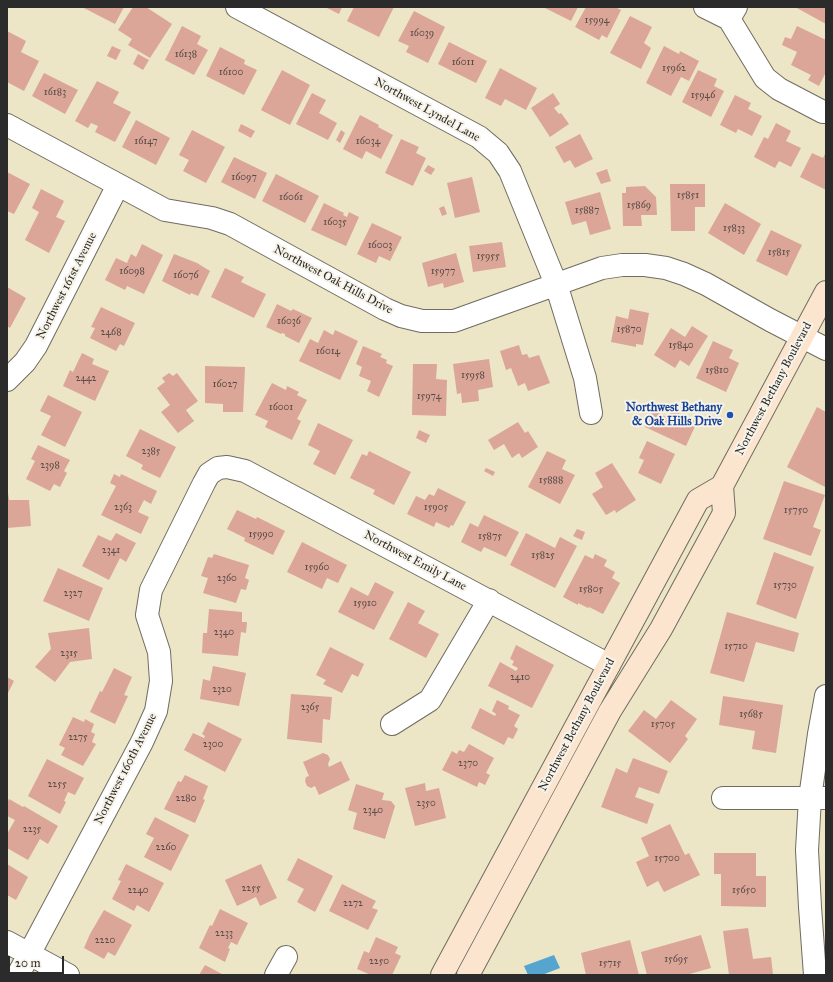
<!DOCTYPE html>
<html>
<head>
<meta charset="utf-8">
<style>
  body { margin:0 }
  #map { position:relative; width:833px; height:982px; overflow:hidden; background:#ece5c6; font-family:"IM FELL Great Primer",serif }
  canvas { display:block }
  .frame { position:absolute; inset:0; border:8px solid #2b2b2b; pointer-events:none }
  .scale { position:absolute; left:8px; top:956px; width:56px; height:18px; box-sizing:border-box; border:2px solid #2b2b2b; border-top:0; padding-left:5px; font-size:12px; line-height:14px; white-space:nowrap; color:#2b2b2b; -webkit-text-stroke:3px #f7f3e8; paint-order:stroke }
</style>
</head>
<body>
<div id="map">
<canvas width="833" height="982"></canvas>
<div class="frame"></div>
<div class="scale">20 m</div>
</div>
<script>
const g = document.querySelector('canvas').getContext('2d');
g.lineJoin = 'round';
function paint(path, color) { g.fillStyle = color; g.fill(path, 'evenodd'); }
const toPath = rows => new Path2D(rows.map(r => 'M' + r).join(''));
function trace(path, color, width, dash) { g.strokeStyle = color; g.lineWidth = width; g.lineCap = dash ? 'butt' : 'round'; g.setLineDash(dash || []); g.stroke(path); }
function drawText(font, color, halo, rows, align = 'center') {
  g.font = font + ' "IM FELL Great Primer",serif'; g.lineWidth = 4; g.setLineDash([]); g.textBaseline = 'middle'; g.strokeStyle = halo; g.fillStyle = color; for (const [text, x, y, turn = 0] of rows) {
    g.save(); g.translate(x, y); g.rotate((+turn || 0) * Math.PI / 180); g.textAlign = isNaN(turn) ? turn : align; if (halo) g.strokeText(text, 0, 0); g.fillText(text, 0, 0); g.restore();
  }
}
paint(toPath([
  [554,955,560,968,542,975,528,975,524,966]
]), '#56a5d0');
paint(toPath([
  [82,7,124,7,115,24],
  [133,7,146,7,172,24,150,58,128,45,132,39,118,30],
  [325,7,342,7,339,14],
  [354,7,394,7,379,37,347,21],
  [543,7,578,7,571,21],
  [586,7,615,7,621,10,607,38,602,35,599,40,575,27],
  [795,7,826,7,826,24],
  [414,11,445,27,428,63,406,52,409,46,398,41],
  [630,16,652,27,644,43,651,48,641,69,610,53],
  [182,26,201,36,197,44,208,50,194,75,165,60],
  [797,26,826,40,826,72,819,86,808,80,811,75,791,65,797,52,782,45,785,37,791,39],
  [7,31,26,41,21,52,39,61,24,91,7,82],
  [449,42,487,61,476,83,438,64],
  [112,46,121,50,116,60,107,56],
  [664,46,679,54,680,51,699,61,689,81,681,77,671,96,646,83],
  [220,47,245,60,244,64,257,70,244,95,206,76],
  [138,54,149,60,143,70,133,64],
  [500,68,537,88,526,110,505,99,501,106,485,98],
  [282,70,310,85,290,125,261,110],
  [698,70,717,79,714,86,724,91,711,117,682,102],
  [44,73,78,90,65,114,32,96],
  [97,81,119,92,113,103,131,112,115,142,95,132,98,126,91,123,88,128,75,121],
  [312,93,326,100,319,113,337,123,328,140,296,124],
  [553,93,560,104,554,108,559,114,561,113,569,124,550,137,531,108],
  [735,95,751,103,748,109,762,116,752,136,738,129,736,133,720,125],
  [360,115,379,125,378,127,393,135,381,159,366,151,362,159,343,149],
  [136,120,170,138,156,165,122,147],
  [776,123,791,131,786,141,801,148,791,167,779,161,775,168,754,157,764,137,768,139],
  [241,124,255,131,251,138,238,131],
  [192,130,225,147,206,183,183,171,189,160,179,155],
  [341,130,345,133,340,143,336,140],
  [580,134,593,159,575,168,570,160,564,163,555,147],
  [401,139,419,147,416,153,426,158,413,186,385,173],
  [826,152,826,190,800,177,812,153,823,158],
  [234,157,267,173,255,199,221,182],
  [428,165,435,169,431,175,424,171],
  [607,169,611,181,601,184,596,173],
  [7,172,30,184,14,214,7,211],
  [276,174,319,196,305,223,262,201],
  [472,177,480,212,455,218,447,183],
  [670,184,705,184,705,207,695,207,695,231,671,231],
  [645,186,656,197,657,215,641,215,642,226,623,226,622,193,626,193,626,187],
  [41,189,64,201,56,217,65,221,49,253,25,240,39,212,32,208],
  [600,192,611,229,590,235,586,221,572,225,565,202],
  [324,203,344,213,343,215,347,217,349,212,359,217,346,246,311,230],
  [725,203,761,224,744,255,708,233],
  [444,206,447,214,442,216,439,208],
  [372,223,402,237,390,261,379,256,376,263,357,254],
  [771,230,802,245,787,276,756,261],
  [502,242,506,267,473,272,469,246],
  [142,244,163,255,144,294,127,286,125,290,105,280,116,258,127,263,131,254,136,257],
  [456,253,464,282,444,288,443,283,428,287,422,263],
  [174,254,197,263,210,271,198,296,191,293,190,295,162,281],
  [225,268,244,277,241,282,266,294,254,318,211,297],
  [7,287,26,298,10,328,7,326],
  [277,304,291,311,293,309,312,318,299,343,285,336,285,334,282,333,281,334,266,327],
  [101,307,135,323,124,346,120,344,116,351,90,338,95,328,91,327],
  [630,309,649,313,643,345,636,344,636,347,611,342,616,316,628,319],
  [692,326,708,336,689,366,680,360,675,368,654,355,671,328,685,337],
  [324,330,333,335,335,330,358,341,340,380,299,361,310,339,318,343],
  [713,341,733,350,729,358,739,363,726,392,696,378],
  [519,345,522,355,527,354,529,358,539,355,550,383,528,391,525,383,518,386,511,368,506,370,500,351],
  [363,346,382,354,380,357,387,360,386,363,393,366,379,397,367,391,371,381,359,376,362,367,356,364],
  [82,353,94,359,92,364,109,371,95,401,63,386,70,370,73,372],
  [489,359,493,387,478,390,479,401,462,403,461,393,457,394,453,364],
  [413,364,437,364,436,379,447,380,446,416,412,415],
  [205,366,245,367,243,412,223,412,223,404,205,403],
  [169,373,173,376,177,373,198,401,186,410,194,421,178,433,161,412,170,405,157,388,165,382,162,378],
  [272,383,286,390,287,386,299,392,297,395,307,400,297,419,301,421,292,440,265,427,268,421,255,415],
  [48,395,82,412,65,447,41,435,51,416,40,411],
  [817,407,826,412,826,484,825,487,787,467],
  [653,410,668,418,672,410,697,422,686,446,645,427],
  [518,422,525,433,528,431,538,447,522,458,519,453,512,458,504,444,494,450,488,440],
  [318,423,353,440,335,475,313,464,320,451,308,445],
  [140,429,176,447,160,478,141,469,143,465,126,456],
  [419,430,430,435,426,443,416,438],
  [647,441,675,454,661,484,638,473,644,460,639,458],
  [38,445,70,460,64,471,67,473,60,487,54,484,50,491,26,479,35,461,31,459],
  [369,451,411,472,394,505,373,494,375,490,350,478,362,454,367,456],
  [547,451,566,460,562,469,575,475,560,504,528,487],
  [612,463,636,500,616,513,615,510,606,515,592,494,603,487,595,473],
  [486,468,495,472,493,476,484,471],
  [114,474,120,477,121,474,157,491,151,504,144,500,138,512,149,517,141,534,101,515,116,486,110,483],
  [784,481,825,495,813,527,821,530,811,556,763,539],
  [438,488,466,502,453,526,451,525,449,528,436,522,434,527,407,514,416,496,425,500,429,494,434,496],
  [7,493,8,493,9,500,29,500,31,526,7,528],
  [237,510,256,519,257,517,285,531,273,555,244,541,245,538,227,529],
  [484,515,519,532,506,557,484,547,481,552,461,542,470,523,478,527],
  [577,529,585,532,582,540,573,536],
  [116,533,136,543,126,562,120,558,109,580,82,566,98,535,111,541],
  [526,533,555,548,560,537,577,546,555,588,510,565],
  [302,542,347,565,338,583,327,578,322,589,287,572],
  [774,552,814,567,796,619,756,604],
  [214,554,249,565,245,578,249,580,246,590,241,589,236,603,203,593,208,578,201,576,208,557,212,558],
  [595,554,607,560,604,566,615,572,612,578,620,583,603,614,589,607,588,608,578,603,578,605,563,597,585,555,593,559],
  [58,568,103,588,89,621,43,601],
  [375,582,394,592,374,630,338,612,351,587,368,596],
  [408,602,425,611,418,623,439,634,426,658,389,639],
  [209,609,242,612,242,622,247,622,246,633,241,632,238,656,202,653,203,633,207,633],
  [727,612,799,633,794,652,756,642,744,682,710,673],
  [89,628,92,659,70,662,55,682,35,667,51,649,48,633],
  [516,645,554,665,532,708,488,686,500,662,516,671,518,668,512,665,514,661,510,659],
  [330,647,364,664,358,677,352,674,342,693,323,684,326,680,316,675],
  [213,666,246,673,239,706,200,699,203,679,210,681],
  [114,668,132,677,124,695,128,696,115,724,90,712,100,691,102,692],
  [7,677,14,681,7,695],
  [291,694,332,697,330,720,323,719,322,743,287,739],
  [723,696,783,705,776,753,752,749,755,731,719,725],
  [497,700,509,706,508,709,520,715,514,726,518,729,513,739,508,737,504,745,471,728,480,708,495,716,496,714,492,711],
  [671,700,697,719,685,736,688,739,670,763,628,731,644,710,656,719],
  [73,717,84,722,85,719,94,724,91,732,95,734,92,742,96,744,83,766,61,755,65,748,59,745],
  [208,722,242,739,225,772,184,750,193,733,204,738,205,736,202,734],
  [469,744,494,758,486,773,490,775,485,785,479,782,477,787,442,770,452,751,457,754,459,750,464,752],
  [323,753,328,755,330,759,328,764,329,767,341,761,350,780,319,795,315,786,311,788,307,786,305,781,306,777,309,776,303,762],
  [633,758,668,771,659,794,639,787,635,797,654,804,647,824,601,807,616,768,627,773],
  [47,759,84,778,75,795,68,792,64,801,66,802,60,814,28,796],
  [185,775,208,786,203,799,205,800,195,823,164,809,178,781,181,782],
  [425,783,426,791,439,788,446,818,415,826,405,788],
  [356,784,384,793,382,800,391,801,395,806,385,839,353,829,357,813,348,810],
  [9,799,23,807,24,806,58,826,48,844,40,839,28,860,7,848,7,834,15,820,7,816,7,803],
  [155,817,189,835,171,871,144,857,154,838,146,834],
  [670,824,685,855,689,853,700,875,664,892,658,881,647,887,636,862,649,856,641,838],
  [714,853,756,853,756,876,766,876,766,907,721,906,721,874,714,874],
  [298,858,333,876,315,912,297,902,304,889,287,880],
  [7,864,28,877,16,900,7,895],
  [126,864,164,883,149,912,137,905,134,911,112,899,121,881,118,880],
  [261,864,277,898,260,906,256,897,237,906,225,880],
  [342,884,376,901,372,908,378,910,368,930,329,911],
  [220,909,248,923,237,945,231,942,228,948,230,949,225,962,199,948,210,925,212,926],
  [104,910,132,925,115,956,108,952,104,959,84,948,90,934],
  [748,928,753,959,771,957,773,975,729,975,723,931],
  [701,935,711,968,686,975,647,975,641,952],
  [376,937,398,947,395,953,401,956,392,975,371,975,357,969,364,951,369,953],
  [630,940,639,975,586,975,581,953],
  [205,965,224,975,199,975]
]), '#dba698');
const street = toPath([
  [237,7,479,137,498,153,510,171,556,284,585,378,591,413],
  [705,7,729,19,736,7],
  [729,19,765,78,779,89,823,112],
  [7,125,165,210,212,218,230,224,385,309,401,316,422,321,454,321,602,268,622,265,645,265,666,268,684,274,706,284,770,320,826,349],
  [7,380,25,362,36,346,118,185],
  [392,724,430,700,489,600],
  [723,798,826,798],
  [7,942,68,975],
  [18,975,142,742,156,711,161,681,159,652,147,615,151,590,204,483,209,474,218,468,227,467,245,471,609,665],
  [276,975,286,957],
  [815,975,810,907,807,850,810,798,819,734,826,696]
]);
const secondary = toPath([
  [442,975,698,500,722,486],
  [468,975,610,711,661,629,724,513,722,486,826,292]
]);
trace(street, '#6f6c61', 24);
trace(secondary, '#6f6c61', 24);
trace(street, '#fff', 22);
trace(secondary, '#fce5cf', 22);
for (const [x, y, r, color] of [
  [730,415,4,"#1a4fb4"]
]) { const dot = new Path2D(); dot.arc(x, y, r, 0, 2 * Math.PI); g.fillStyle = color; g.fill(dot); trace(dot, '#f7f3e8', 1.5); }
drawText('10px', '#574a46', null, [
  ["15994",597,21],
  ["16039",422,34],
  ["16138",186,55],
  ["16011",463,63],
  ["15962",674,69],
  ["16100",231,73],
  ["16183",55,93],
  ["15946",703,96],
  ["16147",146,142],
  ["16034",368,142],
  ["16097",244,178],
  ["15851",688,196],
  ["16061",291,198],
  ["15869",639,206],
  ["15887",587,211],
  ["16035",335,223],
  ["15833",734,229],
  ["16003",380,246],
  ["15815",779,253],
  ["15955",488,257],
  ["16098",132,272],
  ["15977",443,272],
  ["16076",186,276],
  ["16036",289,322],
  ["15870",629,330],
  ["2468",111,333],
  ["15840",681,346],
  ["16014",328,352],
  ["15810",717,371],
  ["15958",473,376],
  ["2442",86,379],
  ["16027",225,385],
  ["15974",429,397],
  ["16001",281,408],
  ["2385",151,452],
  ["2398",50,466],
  ["15888",551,481],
  ["2363",123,508],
  ["15905",436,508],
  ["15750",796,511],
  ["15990",261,535],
  ["15875",490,537],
  ["2341",111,551],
  ["15825",543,556],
  ["15960",317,568],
  ["2360",227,579],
  ["15730",785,586],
  ["15805",591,590],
  ["2327",73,594],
  ["15910",365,604],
  ["2340",224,633],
  ["15710",736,647],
  ["2315",69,654],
  ["2410",520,678],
  ["2320",222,690],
  ["2365",310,708],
  ["15685",751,715],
  ["15705",663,725],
  ["2275",78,738],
  ["2300",213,745],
  ["2370",468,764],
  ["2255",57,785],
  ["2280",186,799],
  ["2350",426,804],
  ["2340",373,811],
  ["2235",32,830],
  ["2260",166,848],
  ["15700",667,859],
  ["2255",251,889],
  ["2240",138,891],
  ["15650",744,891],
  ["2272",353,904],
  ["2233",224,934],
  ["2220",105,941],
  ["15695",676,960],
  ["2250",379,962],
  ["15715",610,964]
]);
drawText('12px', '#2b2b2b', '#f7f3e8', [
  ["Northwest Lyndel Lane",427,110,29],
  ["Northwest Oak Hills Drive",333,280,28],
  ["Northwest 161st Avenue",67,286,-63],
  ["Northwest Bethany Boulevard",774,389,-62],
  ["Northwest Emily Lane",415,561,28],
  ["Northwest Bethany Boulevard",577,725,-62],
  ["Northwest 160th Avenue",126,769,-63]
]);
drawText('bold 12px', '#164399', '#f7f3e8', [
  ["Northwest Bethany",722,408],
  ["& Oak Hills Drive",722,422]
], 'right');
</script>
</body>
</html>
